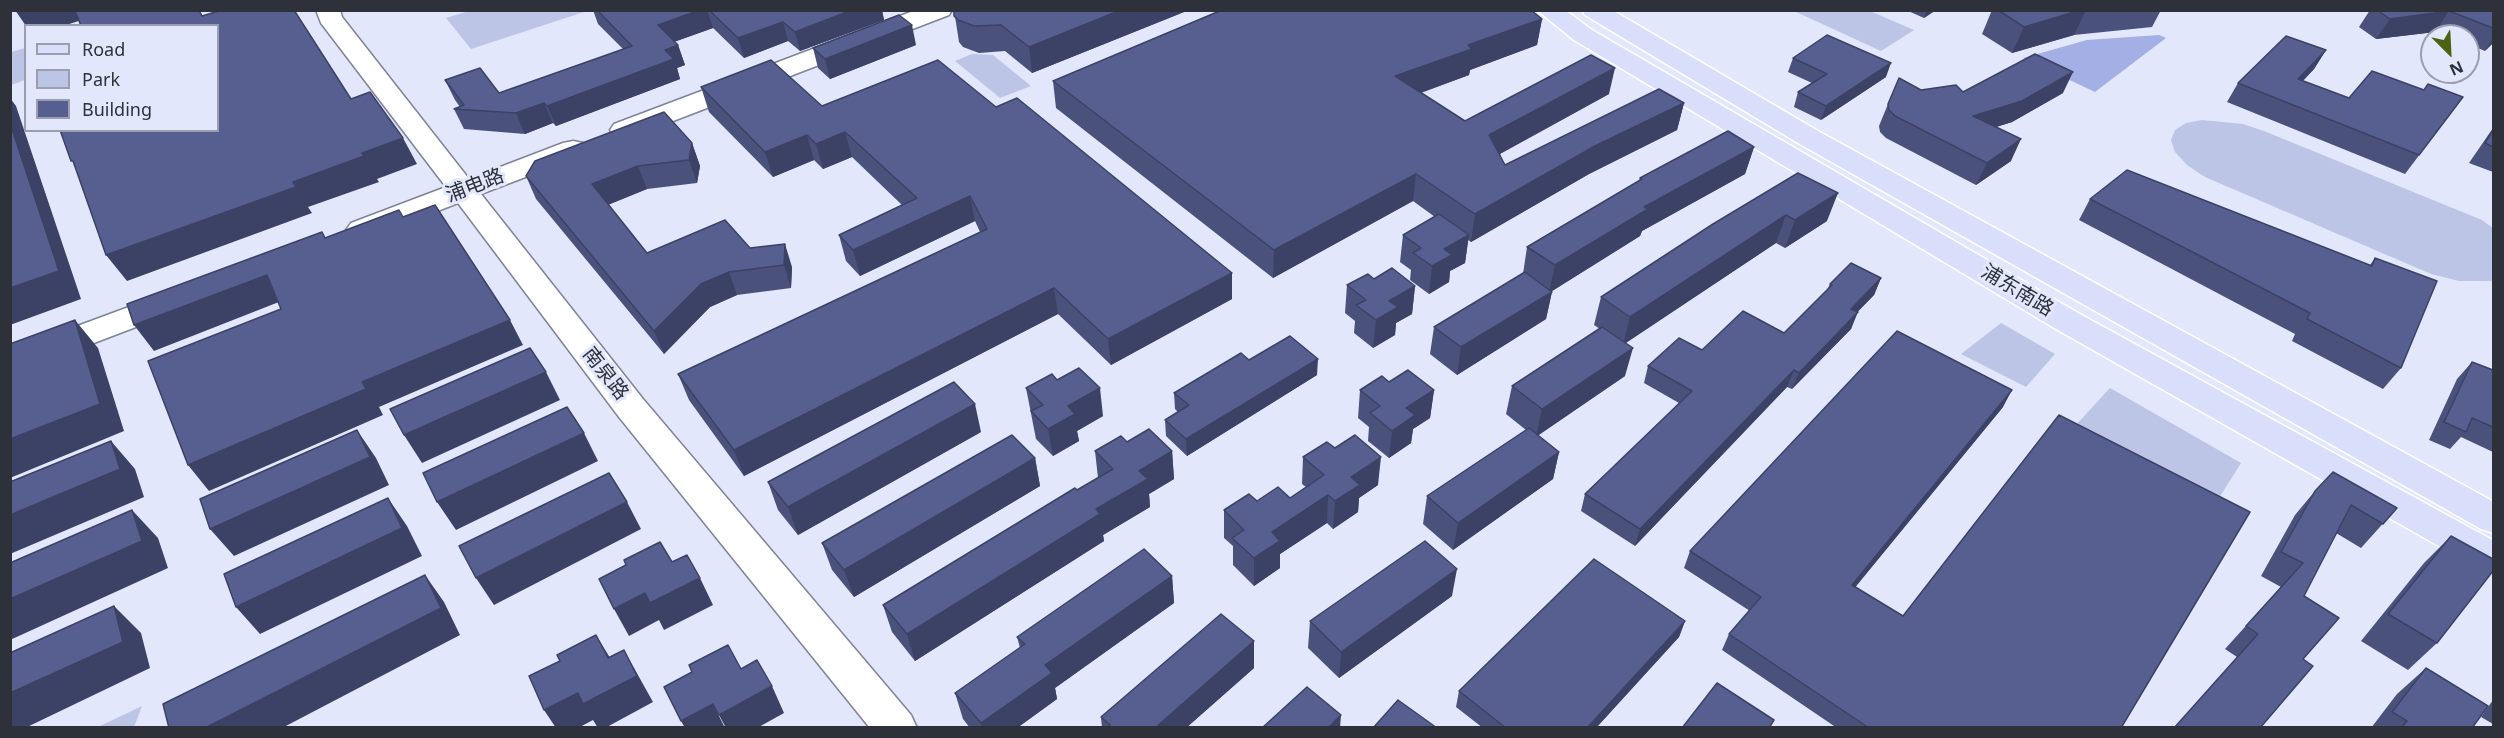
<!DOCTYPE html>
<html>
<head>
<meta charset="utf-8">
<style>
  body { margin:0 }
  #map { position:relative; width:2504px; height:738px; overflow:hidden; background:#e2e7fc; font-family:"Noto Sans",sans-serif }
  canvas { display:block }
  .frame { position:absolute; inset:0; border:12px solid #2f313a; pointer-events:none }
  .legend { position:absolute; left:24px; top:24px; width:195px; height:108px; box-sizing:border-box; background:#e2e7fc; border:2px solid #9a9eae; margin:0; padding:8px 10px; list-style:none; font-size:18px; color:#2f313a }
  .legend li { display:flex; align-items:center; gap:12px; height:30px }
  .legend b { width:30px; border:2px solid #9a9eae }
  .north { position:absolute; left:2420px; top:24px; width:60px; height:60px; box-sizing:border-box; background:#e2e7fc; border:2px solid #9a9eae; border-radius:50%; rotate:156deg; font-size:16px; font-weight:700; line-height:24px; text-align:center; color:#2f313a }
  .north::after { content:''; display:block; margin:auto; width:21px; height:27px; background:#4b6311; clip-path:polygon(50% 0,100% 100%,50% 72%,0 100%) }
</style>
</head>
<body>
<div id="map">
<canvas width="2504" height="738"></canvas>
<div class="frame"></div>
<ul class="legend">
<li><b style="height:8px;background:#d9dffa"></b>Road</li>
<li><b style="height:16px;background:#bdc5e6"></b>Park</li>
<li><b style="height:16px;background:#565f90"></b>Building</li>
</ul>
<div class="north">N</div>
</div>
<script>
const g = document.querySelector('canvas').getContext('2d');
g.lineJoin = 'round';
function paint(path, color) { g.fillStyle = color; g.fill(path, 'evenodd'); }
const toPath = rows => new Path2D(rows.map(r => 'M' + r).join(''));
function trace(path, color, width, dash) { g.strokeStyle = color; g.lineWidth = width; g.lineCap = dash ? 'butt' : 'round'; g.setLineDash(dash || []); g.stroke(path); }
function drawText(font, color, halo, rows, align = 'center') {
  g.font = font + ' "Noto Sans","Noto Sans SC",sans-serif'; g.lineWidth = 6; g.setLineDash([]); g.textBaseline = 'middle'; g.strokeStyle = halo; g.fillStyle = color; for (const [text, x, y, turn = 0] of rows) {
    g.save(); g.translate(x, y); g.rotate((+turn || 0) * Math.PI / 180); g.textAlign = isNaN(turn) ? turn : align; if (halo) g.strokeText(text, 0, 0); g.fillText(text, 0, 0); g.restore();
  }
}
paint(toPath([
  [469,11,469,10,587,11,471,49,446,18],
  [1794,11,1870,11,1914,30,1881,51],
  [25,48,25,80,11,85,11,52],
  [972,54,993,55,1031,86,1000,98,955,61],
  [2202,120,2243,124,2264,131,2482,220,2493,228,2493,281,2459,281,2431,274,2205,177,2187,165,2175,152,2171,140,2175,130,2186,123],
  [2001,323,2055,354,2026,387,1961,354],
  [2110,388,2241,463,2219,498,2075,426],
  [142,706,134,727,98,727]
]), '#bdc5e6');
paint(toPath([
  [2159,35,2166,38,2095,92,2023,58,2087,40]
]), '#a4afe5');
const tertiary = toPath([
  [316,10,340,10,342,17,469,179,563,143,573,141,583,143,587,149,583,155,481,194,643,399,911,715,917,728,870,728,619,417,458,203,371,237,361,239,351,237,346,230,351,223,446,187,321,23,316,10],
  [916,10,952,10,949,15,634,136,624,138,614,136,610,130,614,124,916,10],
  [172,291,183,295,188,302,183,309,10,375,10,351,172,291]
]);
const primary = toPath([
  [1537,10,1565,10,1592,30,2078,313,2494,541,2494,574,2481,570,2056,329,1574,40,1537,10],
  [1582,10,1612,10,1818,131,2494,502,2494,533,2481,529,1798,143,1585,15,1582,10]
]);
trace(tertiary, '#7e8396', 3);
trace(primary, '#fff', 3);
paint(tertiary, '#fff');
paint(primary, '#d9dffa');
paint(toPath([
  [593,10,882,10,884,20,800,51,788,41,744,58,713,28,674,42,678,45,685,65,677,68,680,79,556,126,553,123,525,134,464,129,454,109,460,107,455,100,445,80,499,93,623,49,598,24],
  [954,10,1189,10,1032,73,1005,51,979,53,963,47,959,42],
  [1906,10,1936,10,1924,18],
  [1992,10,2161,10,2152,27,2074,35,2012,53,1982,34],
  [2370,10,2493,10,2493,43,2485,51,2468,44,2468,36,2447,36,2435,32,2376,39,2359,27],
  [1542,19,1537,45,1470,70,1469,75,1421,93,1465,121,1609,94,1500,154,1505,165,1684,103,1677,130,1589,174,1471,242,1468,240,1465,263,1450,271,1449,282,1429,294,1410,280,1411,270,1400,262,1403,235,1435,217,1413,201,1273,278,1056,108,1053,81],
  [916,45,830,79,818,68,813,48],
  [2326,50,2314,69,2303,81,2349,98,2424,90,2463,97,2405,174,2227,102,2238,83],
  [1793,58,1886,77,1821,120,1794,107,1798,92,1812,83,1788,72],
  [701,87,822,106,996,107,1232,273,1232,299,1111,365,1058,314,744,476,689,400,678,374,980,232,975,221,860,276,846,261,839,235,902,205,852,157,823,169,814,160,773,177,709,112],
  [1921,90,1963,92,2063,93,2012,122,1996,127,2011,161,1976,185,1886,138,1880,132,1879,126,1888,104],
  [2493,128,2493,172,2469,163],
  [692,143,700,166,697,183,647,189,608,205,647,253,750,248,792,267,791,288,737,295,710,307,664,354,536,199,526,176],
  [1754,147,1745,174,1642,231,1640,236,1552,291,1546,319,1457,375,1430,354,1434,327,1523,274,1527,247,1639,181,1640,178],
  [1798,173,1827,221,1785,248,1776,243,1625,343,1625,376,1538,435,1559,452,1553,479,1453,550,1423,524,1427,496,1526,430,1506,414,1512,386,1600,329,1594,325,1601,297],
  [2090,199,2370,265,2375,258,2401,368,2383,389,2292,341,2295,334,2079,220],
  [1881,278,1874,295,1857,312,1851,329,1792,389,1787,387,1635,546,1581,511,1585,494,1679,403,1644,383,1648,366,1702,350,1784,333,1827,290,1830,284],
  [1374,279,1415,286,1412,314,1396,323,1395,335,1373,348,1354,333,1355,321,1345,313,1347,285],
  [1249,360,1317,375,1187,456,1166,436,1165,420,1178,412,1175,409,1174,393],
  [2472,362,2493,370,2493,452,2461,437,2450,449,2429,440,2457,379],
  [1057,380,1103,416,1077,431,1079,441,1053,456,1036,439,1026,388],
  [1389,382,1434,390,1430,418,1413,429,1411,443,1389,458,1368,441,1369,427,1358,418,1360,390],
  [2003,407,1855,587,1903,616,2121,728,1837,728,1722,650,1729,634,1750,611,1684,568,1690,551],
  [981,432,798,535,778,510,768,482],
  [1127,442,1172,451,1174,479,1149,494,1150,507,1103,535,1104,541,915,661,892,632,883,605,1098,478,1095,451],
  [1303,457,1378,485,1359,498,1358,512,1333,529,1327,523,1280,554,1280,568,1254,586,1233,565,1233,546,1224,538,1224,510,1257,501,1290,498,1306,487,1302,484],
  [1035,458,1040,486,854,597,832,570,822,543],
  [2315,491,2397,508,2361,548,2336,533,2304,596,2303,659,2237,657,2225,649,2281,587,2261,576,2295,515],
  [2451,536,2437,643,2408,670,2361,641,2424,563],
  [1172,576,1174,603,1055,688,1057,699,1017,728,970,728,963,719,955,693,1020,648,1017,637],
  [1452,596,1339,678,1308,648,1310,621],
  [1685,621,1679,637,1596,728,1483,728,1456,707,1459,691],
  [1254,641,1254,668,1186,728,1102,728,1101,717],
  [2426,668,2472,728,2371,728,2397,694],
  [2493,700,2493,724,2481,717]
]), '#4a527c');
paint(toPath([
  [15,10,79,10,85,19,63,26,26,26],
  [700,10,707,10,713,28,665,45,658,25],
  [852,10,882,10,884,20,800,51,795,32],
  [1121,10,1189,10,1032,73,1029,47],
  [1927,10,1936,10,1924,18],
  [2081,10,2086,10,2074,35,2012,53,2024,27],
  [2449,11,2435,32,2376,39,2390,19],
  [1542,19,1537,45,1470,70,1469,75,1392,103,1395,76,1468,45],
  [783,22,788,41,744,58,738,38],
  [912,25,916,45,830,79,825,59],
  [2493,39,2493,43,2485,51],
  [678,45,685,65,677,68,680,79,556,126,547,106,665,50],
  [2326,50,2314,69,2286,98,2298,79],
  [1891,63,1886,77,1821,120,1826,106],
  [1615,68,1609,94,1485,162,1489,135],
  [2073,72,2063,93,2012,122,1964,137,1973,116],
  [10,98,16,106,81,299,10,325],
  [544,103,553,123,525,134,516,113],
  [1684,103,1677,130,1589,174,1471,242,1475,214,1595,146],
  [845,132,852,157,823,169,816,144],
  [807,135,814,160,773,177,765,152],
  [403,138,417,164,377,179,379,182,308,207,312,213,127,281,106,255,362,153],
  [2021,139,2011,161,1976,185,1987,163],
  [692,143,700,166,697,183,689,160],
  [1754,147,1745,174,1642,231,1640,236,1549,293,1555,265,1644,207],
  [638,166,647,189,602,207,592,184],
  [1416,174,1413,201,1273,278,1274,250],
  [1838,193,1827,221,1785,248,1795,220],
  [970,196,975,221,860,276,853,250],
  [1786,215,1776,243,1623,345,1630,317],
  [1469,235,1465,263,1450,271,1449,282,1429,294,1432,266,1444,249],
  [785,244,792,267,791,288,784,265],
  [729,272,737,295,710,307,664,354,654,331,701,284],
  [1232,273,1232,299,1111,365,1108,339],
  [267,275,284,300,154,351,134,325],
  [1881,278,1874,295,1844,326,1851,309],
  [1415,286,1412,314,1396,323,1395,335,1373,348,1376,320,1389,301],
  [1054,288,1058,314,744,476,734,450],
  [1552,292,1546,319,1457,375,1461,347],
  [1858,312,1851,329,1792,389,1799,373],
  [75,320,98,348,124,431,10,478,10,439],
  [510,320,523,345,379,407,383,415,209,491,188,465,362,382],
  [1633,348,1625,376,1536,437,1542,409],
  [1318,359,1317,375,1187,456,1186,439],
  [1794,370,1787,387,1635,546,1640,529],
  [546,372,560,400,422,463,404,435],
  [1100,388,1103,416,1077,431,1079,441,1053,456,1048,429,1068,406],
  [1434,390,1430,418,1413,429,1411,443,1389,458,1392,431,1406,408],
  [2012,390,2003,407,1844,601,1852,585],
  [975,404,981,432,798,535,788,507],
  [357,430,376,458,389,485,234,556,210,529],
  [584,433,598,461,456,530,437,502],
  [111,441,135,469,144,497,10,554,10,515],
  [1172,451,1174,479,1149,494,1150,507,1103,535,1104,541,915,661,907,634,1139,471],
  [1559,452,1553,479,1453,550,1458,523],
  [1381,457,1378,485,1359,498,1358,512,1333,529,1335,501,1351,477],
  [1035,458,1040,486,854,597,844,570],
  [1328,495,1327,523,1280,554,1280,568,1254,586,1254,558,1272,532],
  [388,498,407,526,422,556,260,634,236,607],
  [627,502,641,529,494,605,476,578],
  [132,510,158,538,168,568,10,640,10,599],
  [1457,569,1452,596,1339,678,1341,652],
  [425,575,444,602,460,635,282,728,205,728],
  [1172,576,1174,603,1055,688,1057,699,1017,728,982,728,981,723,1045,665],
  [700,578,713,605,664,630,659,620,629,636,614,609,645,593],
  [114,606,141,633,150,668,25,728,10,728,10,693],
  [1685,621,1679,637,1596,728,1587,728],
  [596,635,612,661,624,650,653,702,605,728,598,728,593,720,578,728,556,728,544,710,578,693,608,658],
  [1254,641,1254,668,1186,728,1155,728],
  [772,686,784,713,757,728,726,728,719,715],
  [713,704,725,728,685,728,681,721],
  [1341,715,1340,728,1328,728]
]), '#3c4265');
const building = toPath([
  [75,10,199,10,202,16,222,10,294,10,351,99,370,92,403,138,362,153,364,156,293,182,296,187,106,255,73,161,71,161,60,130,218,130,218,26,81,26,75,10],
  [597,10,700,10,658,25,678,45,665,50,674,59,547,106,544,103,516,113,454,109,464,105,445,80,480,68,499,93,632,46,597,10],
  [709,10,852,10,795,32,783,22,738,38,709,10],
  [954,10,1121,10,1029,47,1001,25,974,26,958,20,954,16,954,10],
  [1222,10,1531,10,1542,19,1468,45,1472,49,1395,76,1465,121,1591,55,1615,68,1489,135,1505,165,1659,89,1684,103,1595,146,1475,214,1416,174,1274,250,1053,81,1222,10],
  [1998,10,2081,10,2024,27,1998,10],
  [2377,10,2493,10,2493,28,2449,11,2390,19,2377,10],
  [899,15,912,25,825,59,813,48,899,15],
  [1827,35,1891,63,1826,106,1798,92,1827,74,1793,58,1827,35],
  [2286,36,2326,50,2298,79,2349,98,2372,71,2424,90,2428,84,2463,97,2419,155,2238,83,2286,36],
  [2035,54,2073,72,2022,101,1973,116,2021,139,1987,163,1895,116,1889,110,1888,104,1899,78,1921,90,1956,85,1963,92,2035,54],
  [771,60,822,106,938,60,996,107,1017,98,1232,273,1108,339,1054,288,734,450,678,374,987,229,970,196,853,250,839,235,917,198,845,132,816,144,807,135,765,152,701,87,771,60],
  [664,112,692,143,689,160,638,166,592,184,647,253,725,220,750,248,785,244,784,265,729,272,701,284,654,331,526,176,535,161,664,112],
  [10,123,59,271,10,288,10,123],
  [2493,130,2493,147,2485,143,2493,130],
  [1728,131,1754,147,1644,207,1648,209,1555,265,1527,247,1642,179,1640,178,1728,131],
  [2127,170,2372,266,2375,258,2437,281,2401,368,2307,319,2310,313,2090,199,2127,170],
  [1798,173,1838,193,1795,220,1786,215,1630,317,1601,297,1713,224,1798,173],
  [435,205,510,320,362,382,366,389,188,465,148,361,281,309,267,275,134,325,127,304,322,232,325,238,399,210,403,217,435,205],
  [1439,214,1469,235,1444,249,1452,255,1432,266,1413,253,1421,248,1403,235,1439,214],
  [1851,263,1881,278,1851,309,1858,312,1799,373,1794,370,1640,529,1585,494,1692,391,1648,366,1679,338,1702,350,1743,311,1784,333,1832,285,1830,284,1851,263],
  [1392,268,1415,286,1389,301,1398,307,1376,320,1356,305,1366,300,1347,285,1368,274,1374,279,1392,268],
  [1525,272,1552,292,1461,347,1434,327,1525,272],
  [75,320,100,404,10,439,10,344,75,320],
  [1602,327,1633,348,1542,409,1512,386,1602,327],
  [1897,331,2012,390,1852,585,1903,616,2059,415,2250,512,2121,728,1869,728,1729,634,1761,597,1690,551,1897,331],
  [1290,336,1318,359,1186,439,1165,420,1189,405,1174,393,1241,353,1249,360,1290,336],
  [530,348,546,372,404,435,390,409,530,348],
  [2472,362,2493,370,2493,427,2472,418,2466,432,2444,422,2472,362],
  [1079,368,1100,388,1068,406,1075,414,1048,429,1031,411,1043,405,1026,388,1052,374,1057,380,1079,368],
  [1408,370,1434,390,1406,408,1415,415,1392,431,1370,413,1380,406,1360,390,1382,376,1389,382,1408,370],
  [954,382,975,404,788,507,768,482,954,382],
  [567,407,584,433,437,502,423,473,567,407],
  [1529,428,1559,452,1458,523,1427,496,1529,428],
  [1149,429,1172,451,1139,471,1148,479,1096,509,1100,514,907,634,883,605,1075,488,1077,490,1113,469,1095,451,1121,436,1127,442,1149,429],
  [357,430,370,457,210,529,200,499,357,430],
  [1012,435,1035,458,844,570,822,543,1012,435],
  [1355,435,1381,457,1351,477,1360,485,1335,501,1328,495,1272,532,1280,541,1254,558,1232,538,1244,530,1224,510,1249,494,1257,501,1278,487,1290,498,1324,475,1303,457,1327,442,1335,448,1355,435],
  [111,441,120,469,10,515,10,482,111,441],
  [2333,472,2397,508,2383,524,2351,505,2304,596,2339,618,2303,659,2313,666,2260,728,2174,728,2258,634,2246,626,2303,563,2281,552,2315,491,2333,472],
  [609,473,627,502,476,578,459,546,609,473],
  [388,498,402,528,236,607,224,574,388,498],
  [132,510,142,541,10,599,10,563,132,510],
  [2451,536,2493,559,2493,571,2437,643,2388,614,2451,536],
  [1425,541,1457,569,1341,652,1310,621,1425,541],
  [660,542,672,562,687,555,700,578,650,603,645,593,614,609,599,579,626,565,624,560,660,542],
  [1144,549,1172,576,1045,665,1052,673,981,723,955,693,1025,644,1017,637,1144,549],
  [1594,559,1685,621,1587,728,1506,728,1459,691,1594,559],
  [425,575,441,608,205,728,169,728,163,704,425,575],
  [114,606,123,642,10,693,10,653,114,606],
  [1221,614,1254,641,1155,728,1107,728,1110,725,1101,717,1221,614],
  [596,635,608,658,624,650,637,676,583,704,578,693,544,710,529,676,560,661,557,655,596,635],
  [728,645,741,669,757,660,772,686,719,715,713,704,681,721,664,687,692,672,689,665,728,645],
  [2426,668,2488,706,2472,728,2401,728,2407,721,2392,712,2426,668],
  [1717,683,1774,720,1769,728,1682,728,1717,683],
  [1307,687,1341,715,1328,728,1262,728,1307,687],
  [1398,700,1437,728,1373,728,1398,700]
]);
paint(building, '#565f90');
trace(building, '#3c4265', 1.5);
drawText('20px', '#2f313a', '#e2e7fc', [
  ["浦电路",475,186,-21],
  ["浦东南路",2017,291,31],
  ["南泉路",605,374,52]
]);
</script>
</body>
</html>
